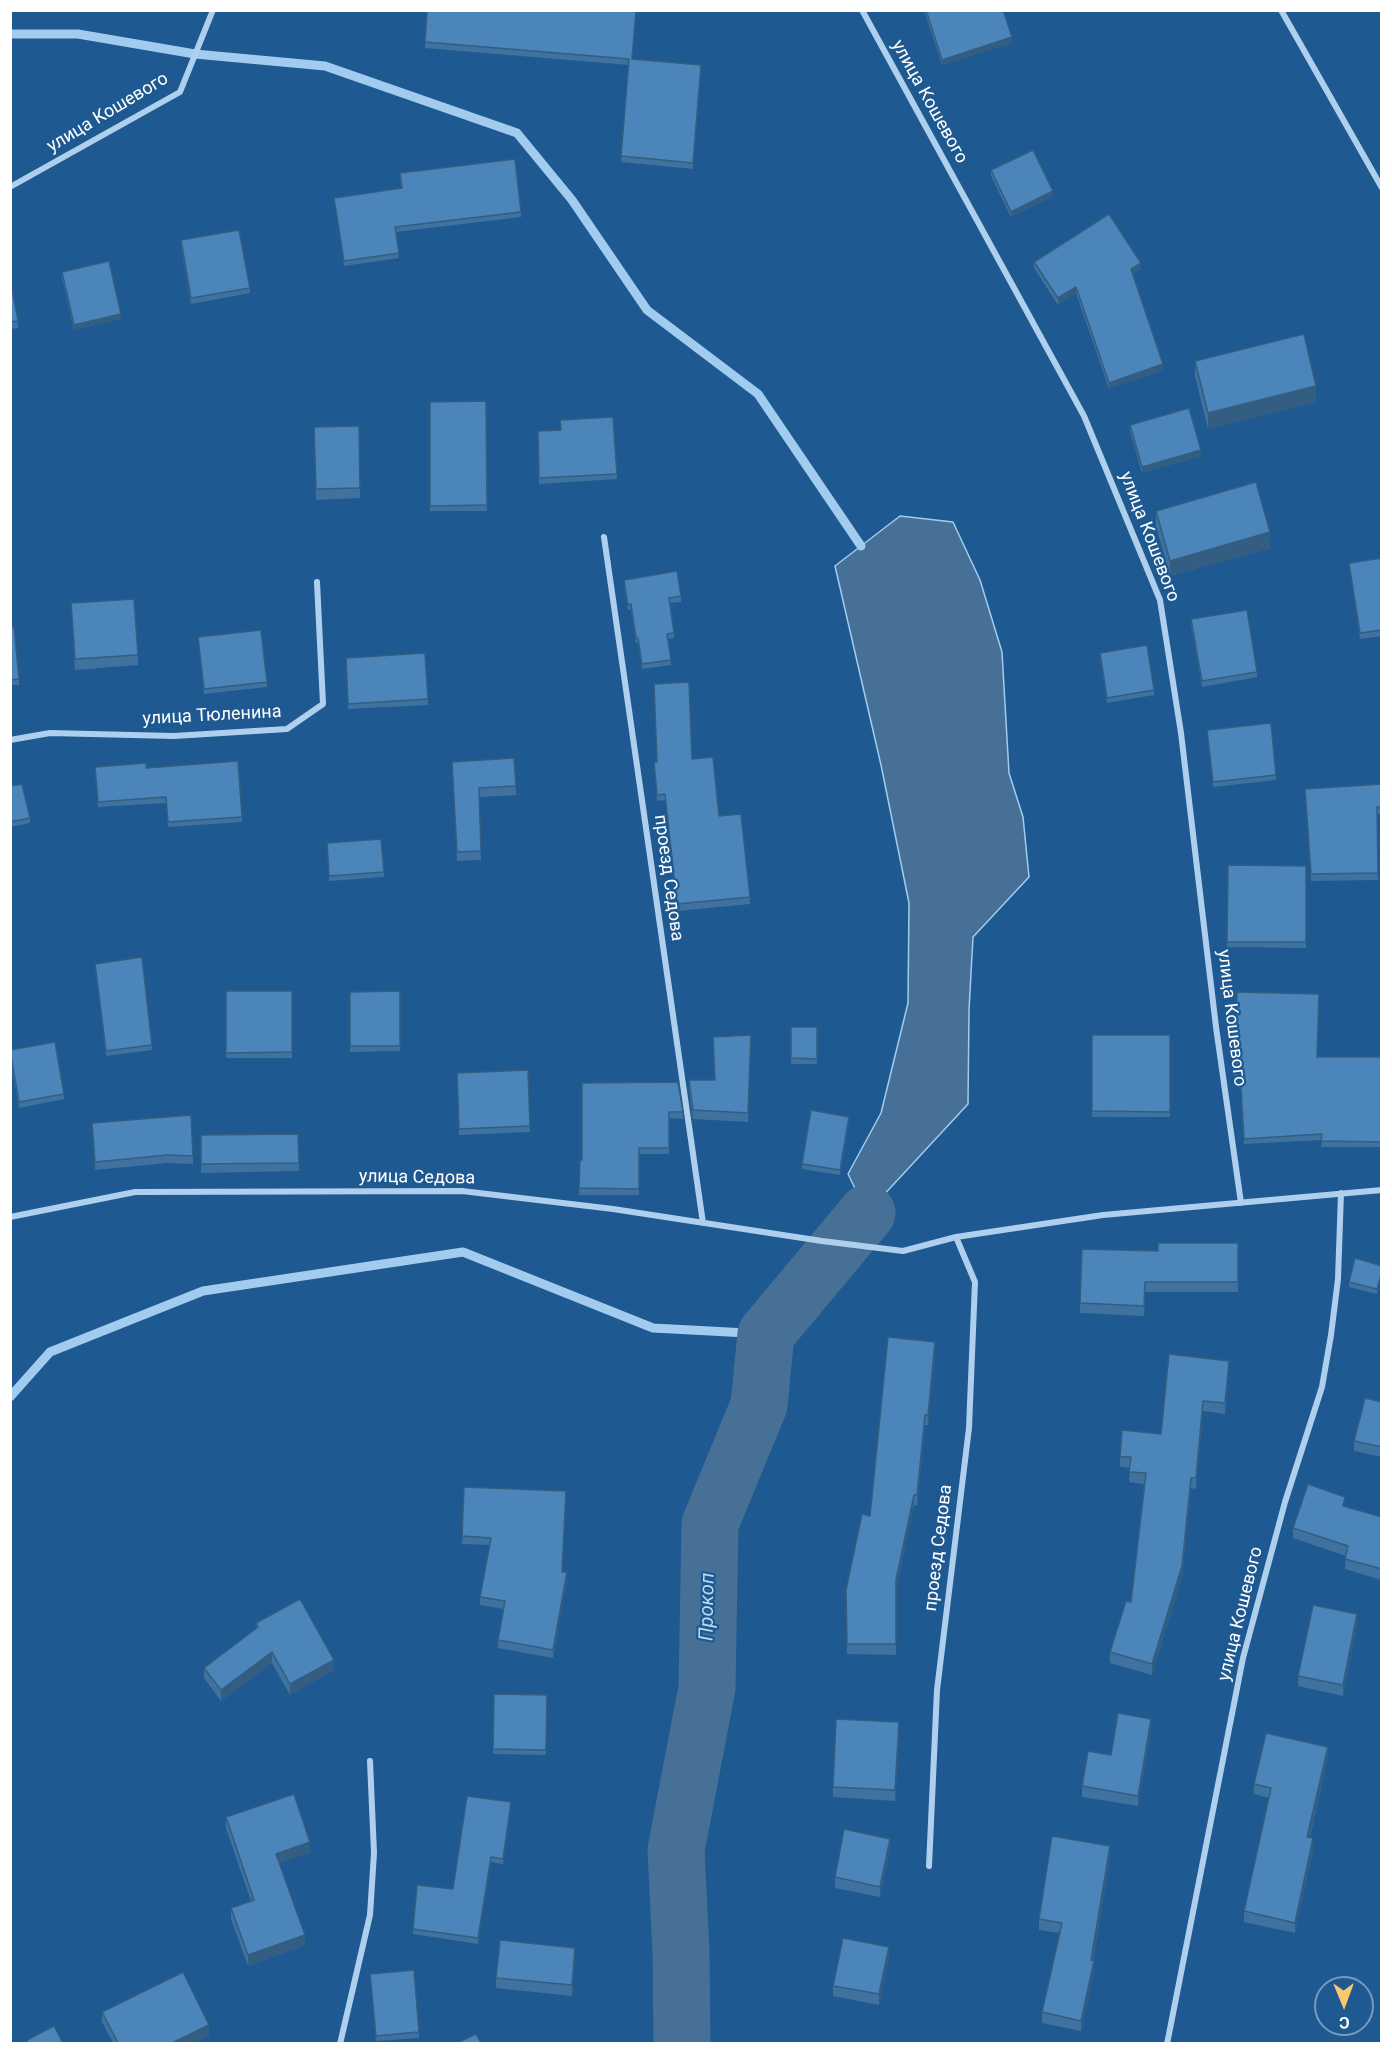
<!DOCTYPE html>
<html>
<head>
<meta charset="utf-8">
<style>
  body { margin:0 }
  #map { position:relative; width:1392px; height:2054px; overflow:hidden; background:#1e5991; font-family:Roboto,sans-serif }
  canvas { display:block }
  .frame { position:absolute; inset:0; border:12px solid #fff; pointer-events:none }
  .north { position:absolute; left:1314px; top:1976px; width:60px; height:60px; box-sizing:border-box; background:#1e5991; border:2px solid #789bbd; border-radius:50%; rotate:179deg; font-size:16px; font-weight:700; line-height:24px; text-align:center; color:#fff }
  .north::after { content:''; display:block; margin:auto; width:21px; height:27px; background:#fcc86e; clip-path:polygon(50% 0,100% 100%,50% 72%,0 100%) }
</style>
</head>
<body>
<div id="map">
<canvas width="1392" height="2054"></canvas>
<div class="frame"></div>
<div class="north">С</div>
</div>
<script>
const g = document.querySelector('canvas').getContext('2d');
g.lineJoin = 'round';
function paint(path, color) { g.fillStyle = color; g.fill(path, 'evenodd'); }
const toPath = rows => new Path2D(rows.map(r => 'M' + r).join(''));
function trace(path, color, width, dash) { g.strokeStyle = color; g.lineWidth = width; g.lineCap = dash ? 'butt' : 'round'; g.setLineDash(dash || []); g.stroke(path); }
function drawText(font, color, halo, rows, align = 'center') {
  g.font = font + ' Roboto,sans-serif'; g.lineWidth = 4.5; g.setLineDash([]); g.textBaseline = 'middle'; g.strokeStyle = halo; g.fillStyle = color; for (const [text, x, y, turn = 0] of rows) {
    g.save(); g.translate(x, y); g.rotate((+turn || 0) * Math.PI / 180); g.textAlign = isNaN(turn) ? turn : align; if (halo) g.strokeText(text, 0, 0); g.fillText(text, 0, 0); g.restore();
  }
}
const water = toPath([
  [900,516,953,522,980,580,1002,652,1009,773,1023,817,1029,877,973,937,969,1010,968,1104,867,1213,848,1174,881,1113,908,1003,909,903,881,765,835,566,900,516]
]);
paint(water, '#477097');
trace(water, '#a2ccef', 1.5);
trace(toPath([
  [10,34,78,34,195,54,325,66,517,133,572,200,647,310,758,394,861,546],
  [10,1397,50,1352,203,1291,463,1252,653,1328,766,1334]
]), '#a2ccef', 9);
trace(toPath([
  [682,2044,681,1952,676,1850,707,1688,710,1524,759,1405,766,1334,867,1213]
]), '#477097', 57);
trace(toPath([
  [862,10,1084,416,1160,600,1181,733,1216,1027,1241,1203],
  [1281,10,1382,188],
  [10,187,180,92,213,10],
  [604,537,703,1223],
  [10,740,50,733,174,736,287,729,323,704,317,582],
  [10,1217,135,1192,462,1191,613,1209,822,1241,903,1251,956,1237,1103,1215,1382,1190],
  [929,1866,937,1690,969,1428,975,1282,956,1237],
  [340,2044,370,1915,374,1853,370,1761],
  [1167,2044,1243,1658,1285,1502,1322,1387,1331,1335,1338,1279,1341,1193]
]), '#aed0ed', 6);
paint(toPath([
  [427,10,636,10,632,59,701,72,693,169,621,162,629,65,425,48],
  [925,10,1003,10,1012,43,942,65,925,13],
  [991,170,1053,196,1011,217,991,176],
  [400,173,521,212,521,217,396,232,399,258,344,266,334,198,401,188],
  [181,240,250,288,250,293,191,304,181,246],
  [1034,262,1141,269,1133,274,1163,370,1109,389,1076,293,1058,305,1034,268],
  [62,272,121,319,74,330,62,278],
  [10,278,18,321,18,328,10,329],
  [1195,361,1316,402,1208,429,1195,376],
  [486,401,487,511,430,511,430,402],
  [1130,425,1201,456,1142,473,1130,431],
  [359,426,360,498,316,500,314,427],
  [538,431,617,474,617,479,539,484],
  [1156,511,1270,548,1170,576,1156,526],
  [1382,558,1382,636,1360,639,1349,563],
  [624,580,681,596,681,602,670,603,674,633,674,638,668,639,671,665,642,669,638,643,636,643,631,609,628,610,624,586],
  [71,603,138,655,138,665,75,670],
  [1191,619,1257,672,1257,677,1202,687,1191,625],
  [10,627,19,679,19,685,10,685],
  [198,637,267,682,267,687,204,694],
  [1100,653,1154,690,1154,695,1107,703,1100,658],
  [346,658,428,699,428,705,348,709],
  [1207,730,1276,775,1276,780,1213,787],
  [692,759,719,816,750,897,750,904,677,911,665,800,657,801,654,762],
  [452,762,516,786,516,795,479,797,481,860,457,861],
  [146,768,242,817,242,822,168,827,166,803,98,807,95,772],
  [1382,784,1382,814,1377,814,1378,880,1311,881,1305,789],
  [10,786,30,818,30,823,10,827],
  [327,848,384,872,384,877,329,881],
  [1228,865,1306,866,1306,948,1227,947],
  [95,964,152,1045,152,1050,106,1056],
  [226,991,292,991,292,1058,226,1058],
  [400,991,400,1051,350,1052,350,992],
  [1237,992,1317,1057,1382,1057,1382,1147,1321,1147,1322,1140,1244,1144,1240,1077,1234,1077],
  [791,1027,817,1027,817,1064,791,1064],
  [751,1035,748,1122,693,1119,689,1089,689,1080,715,1080],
  [1092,1035,1170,1035,1170,1117,1092,1117],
  [10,1050,64,1094,64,1099,19,1108,10,1059],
  [528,1070,530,1132,459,1135,457,1073],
  [678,1082,683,1112,683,1119,669,1118,669,1154,639,1154,639,1195,579,1195,580,1160,582,1160],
  [849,1122,840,1175,802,1169,802,1164],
  [92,1123,193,1156,193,1164,168,1163,95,1170],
  [298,1134,299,1171,201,1173,201,1135],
  [1238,1243,1238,1292,1145,1292,1144,1316,1080,1313,1080,1303,1158,1251],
  [1382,1266,1377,1294,1349,1287,1349,1282],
  [1380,1329,1382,1329,1382,1340,1380,1339],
  [935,1353,928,1425,925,1425,917,1506,914,1505,896,1591,896,1655,847,1654,846,1590],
  [1229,1371,1225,1414,1203,1411,1196,1489,1191,1488,1182,1577,1152,1675,1110,1663,1110,1652,1131,1602,1144,1484,1129,1482,1130,1468,1120,1467,1120,1457,1161,1434],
  [1382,1402,1382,1457,1354,1451,1354,1441],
  [464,1487,563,1572,567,1580,553,1658,498,1648,498,1640,504,1609,480,1605,480,1597,490,1545,462,1544],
  [1345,1507,1382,1517,1382,1580,1345,1569,1346,1556,1293,1538,1293,1528],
  [256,1623,334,1670,290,1695,272,1663,221,1701,204,1678,204,1668,256,1629],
  [1357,1625,1343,1696,1298,1686,1298,1676],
  [494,1694,547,1695,546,1755,493,1754],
  [1151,1729,1138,1806,1082,1797,1082,1786,1111,1755],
  [899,1732,895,1801,833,1797,833,1787],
  [1328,1757,1310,1837,1313,1849,1295,1933,1244,1922,1244,1911,1269,1798,1254,1794,1254,1784],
  [511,1807,503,1864,491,1862,478,1944,413,1934,413,1929,453,1889],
  [226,1817,310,1852,279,1863,305,1945,248,1966,231,1919,231,1908,251,1901,226,1828],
  [890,1849,880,1897,835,1888,835,1877],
  [1110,1856,1093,1961,1094,1971,1081,2031,1042,2023,1042,2012,1060,1933,1039,1930,1039,1919],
  [889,1957,879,2005,833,1996,833,1986],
  [575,1958,572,1996,496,1988,496,1978],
  [370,1974,419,2032,419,2038,376,2041],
  [102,2012,209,2036,194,2043,113,2043,102,2022]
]), '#40729f');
paint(toPath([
  [1012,37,1012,43,942,65,942,60],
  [1053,191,1053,196,1011,217,1011,212],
  [1141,263,1141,269,1131,275,1131,269],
  [1076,287,1076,293,1058,305,1058,298],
  [121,314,121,319,74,330,74,325],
  [1163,364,1163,370,1109,389,1109,383],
  [1316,386,1316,402,1208,429,1208,413],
  [1201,450,1201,456,1142,473,1142,467],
  [1270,532,1270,548,1170,576,1170,561],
  [849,1117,849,1122,840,1175,840,1170],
  [1382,1271,1382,1276,1377,1294,1377,1289],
  [935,1342,935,1353,928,1425,928,1415],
  [1229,1361,1229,1371,1225,1414,1225,1403],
  [1203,1401,1203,1411,1196,1489,1196,1478],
  [925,1415,925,1425,917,1506,917,1495],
  [1191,1478,1191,1488,1182,1577,1152,1675,1152,1664],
  [914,1495,914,1505,896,1591,896,1580],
  [567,1572,567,1580,553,1658,553,1650],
  [1357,1614,1357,1625,1343,1696,1343,1685],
  [272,1652,272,1663,221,1701,221,1690],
  [334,1660,334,1670,290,1695,290,1684],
  [1151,1719,1151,1729,1138,1806,1138,1796],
  [1328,1747,1328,1757,1307,1847,1307,1837],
  [511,1802,511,1807,503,1864,503,1859],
  [1313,1838,1313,1849,1295,1933,1295,1923],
  [890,1839,890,1849,880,1897,880,1887],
  [310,1842,310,1852,276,1864,276,1854],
  [1110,1846,1110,1856,1091,1971,1091,1960],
  [491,1857,491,1862,478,1944,478,1938],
  [305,1935,305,1945,248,1966,248,1955],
  [889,1947,889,1957,879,2005,879,1994],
  [575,1948,575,1958,572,1996,572,1985],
  [1094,1961,1094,1971,1081,2031,1081,2021],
  [209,2025,209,2036,194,2043,172,2043]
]), '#345d82');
const building = toPath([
  [427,10,636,10,632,59,701,65,693,163,621,156,629,59,425,42,427,10],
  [926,10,1003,10,1012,37,942,60,926,10],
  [1033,150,1053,191,1011,212,991,170,1033,150],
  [515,159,521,212,395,227,399,253,344,261,334,198,402,188,400,173,515,159],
  [1109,214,1141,263,1131,269,1163,364,1109,383,1076,287,1058,298,1034,262,1109,214],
  [239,230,250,288,191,298,181,240,239,230],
  [109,261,121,314,74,325,62,272,109,261],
  [10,278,18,321,10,322,10,278],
  [1304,334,1316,386,1208,413,1195,361,1304,334],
  [486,401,487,505,430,506,430,402,486,401],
  [1189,408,1201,450,1142,467,1130,425,1189,408],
  [613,417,617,474,539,478,538,431,561,430,560,420,613,417],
  [359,426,360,488,316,489,314,427,359,426],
  [1256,482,1270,532,1170,561,1156,511,1256,482],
  [1382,558,1382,630,1360,633,1349,563,1382,558],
  [677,571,681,596,669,598,674,633,667,634,671,660,642,664,638,638,636,638,631,604,628,605,624,580,677,571],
  [134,599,138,655,75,659,71,603,134,599],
  [1247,610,1257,672,1202,681,1191,619,1247,610],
  [10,627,14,627,19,679,10,680,10,627],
  [261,630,267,682,204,689,198,637,261,630],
  [1147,645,1154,690,1107,698,1100,653,1147,645],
  [425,653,428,699,348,704,346,658,425,653],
  [689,682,692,759,713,757,719,816,741,814,750,897,677,904,665,794,657,795,654,762,657,762,654,684,689,682],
  [1271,723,1276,775,1213,782,1207,730,1271,723],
  [514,758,516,786,479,788,481,851,457,852,452,762,514,758],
  [238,761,242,817,168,822,166,797,98,802,95,767,146,763,146,768,238,761],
  [22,784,30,818,10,822,10,786,22,784],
  [1382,784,1382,807,1377,807,1378,873,1311,874,1305,789,1382,784],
  [381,839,384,872,329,876,327,843,381,839],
  [1228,865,1306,866,1306,942,1227,942,1228,865],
  [142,957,152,1045,106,1051,95,964,142,957],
  [226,991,292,991,292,1052,226,1053,226,991],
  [400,991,400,1046,350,1046,350,992,400,991],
  [1237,992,1319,994,1317,1057,1382,1057,1382,1142,1321,1141,1322,1134,1244,1139,1240,1072,1234,1071,1237,992],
  [791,1027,817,1027,817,1059,791,1058,791,1027],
  [751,1035,748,1113,693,1110,689,1080,715,1080,713,1037,751,1035],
  [1092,1035,1170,1035,1170,1112,1092,1111,1092,1035],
  [55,1042,64,1094,19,1102,10,1050,55,1042],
  [528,1070,530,1126,459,1129,457,1073,528,1070],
  [678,1082,683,1112,669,1112,669,1148,639,1148,639,1189,579,1188,580,1160,582,1160,582,1083,678,1082],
  [811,1110,849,1117,840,1170,802,1164,811,1110],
  [191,1115,193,1156,168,1155,95,1162,92,1123,191,1115],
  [298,1134,299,1163,201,1164,201,1135,298,1134],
  [1158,1243,1238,1243,1238,1282,1145,1282,1144,1306,1080,1303,1082,1249,1158,1251,1158,1243],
  [1355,1258,1382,1266,1382,1271,1377,1289,1349,1282,1355,1258],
  [888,1337,935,1342,928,1415,925,1415,917,1495,914,1495,896,1580,896,1644,847,1644,846,1590,862,1514,870,1516,888,1337],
  [1169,1354,1229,1361,1225,1403,1203,1401,1196,1478,1191,1478,1182,1566,1152,1664,1110,1652,1126,1601,1131,1602,1146,1473,1129,1472,1131,1457,1120,1457,1122,1430,1161,1434,1169,1354],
  [1365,1398,1382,1402,1382,1447,1354,1441,1365,1398],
  [1308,1484,1345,1497,1343,1506,1382,1517,1382,1569,1345,1559,1348,1546,1293,1528,1308,1484],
  [464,1487,566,1491,562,1572,567,1572,553,1650,498,1640,505,1601,480,1597,491,1538,462,1536,464,1487],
  [300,1599,334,1660,290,1684,272,1652,221,1690,204,1668,258,1627,256,1623,300,1599],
  [1313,1605,1357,1614,1343,1685,1298,1676,1313,1605],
  [494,1694,547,1695,546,1750,493,1749,494,1694],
  [1118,1713,1151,1719,1138,1796,1082,1786,1088,1751,1111,1755,1118,1713],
  [836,1719,899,1722,895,1790,833,1787,836,1719],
  [1266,1733,1328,1747,1307,1837,1313,1838,1295,1923,1244,1911,1271,1788,1254,1784,1266,1733],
  [294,1794,310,1842,276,1854,305,1935,248,1955,231,1908,254,1900,226,1817,294,1794],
  [467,1796,511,1802,503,1859,491,1857,478,1938,413,1929,417,1885,453,1889,467,1796],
  [844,1829,890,1839,880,1887,835,1877,844,1829],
  [1052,1836,1110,1846,1091,1960,1094,1961,1081,2021,1042,2012,1062,1923,1039,1919,1052,1836],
  [843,1938,889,1947,879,1994,833,1986,843,1938],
  [500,1940,575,1948,572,1985,496,1978,500,1940],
  [414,1970,419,2032,376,2036,370,1974,414,1970],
  [183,1972,209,2025,172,2043,118,2043,102,2012,183,1972],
  [54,2026,63,2043,28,2043,27,2040,54,2026],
  [476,2034,481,2043,457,2043,476,2034]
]);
paint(building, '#4b85b9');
trace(building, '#345d82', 1.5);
drawText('18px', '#fff', '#1e5991', [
  ["улица Кошевого",929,102,61],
  ["улица Кошевого",108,113,-31],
  ["улица Кошевого",1149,537,69],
  ["улица Тюленина",212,716,-3],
  ["проезд Седова",668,878,82],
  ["улица Кошевого",1231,1018,83],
  ["улица Седова",417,1178,1],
  ["проезд Седова",939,1548,-83],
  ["улица Кошевого",1241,1614,-76]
]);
drawText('italic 20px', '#bbdaf4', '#1e5991', [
  ["Прокоп",708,1607,-89]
]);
</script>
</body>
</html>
